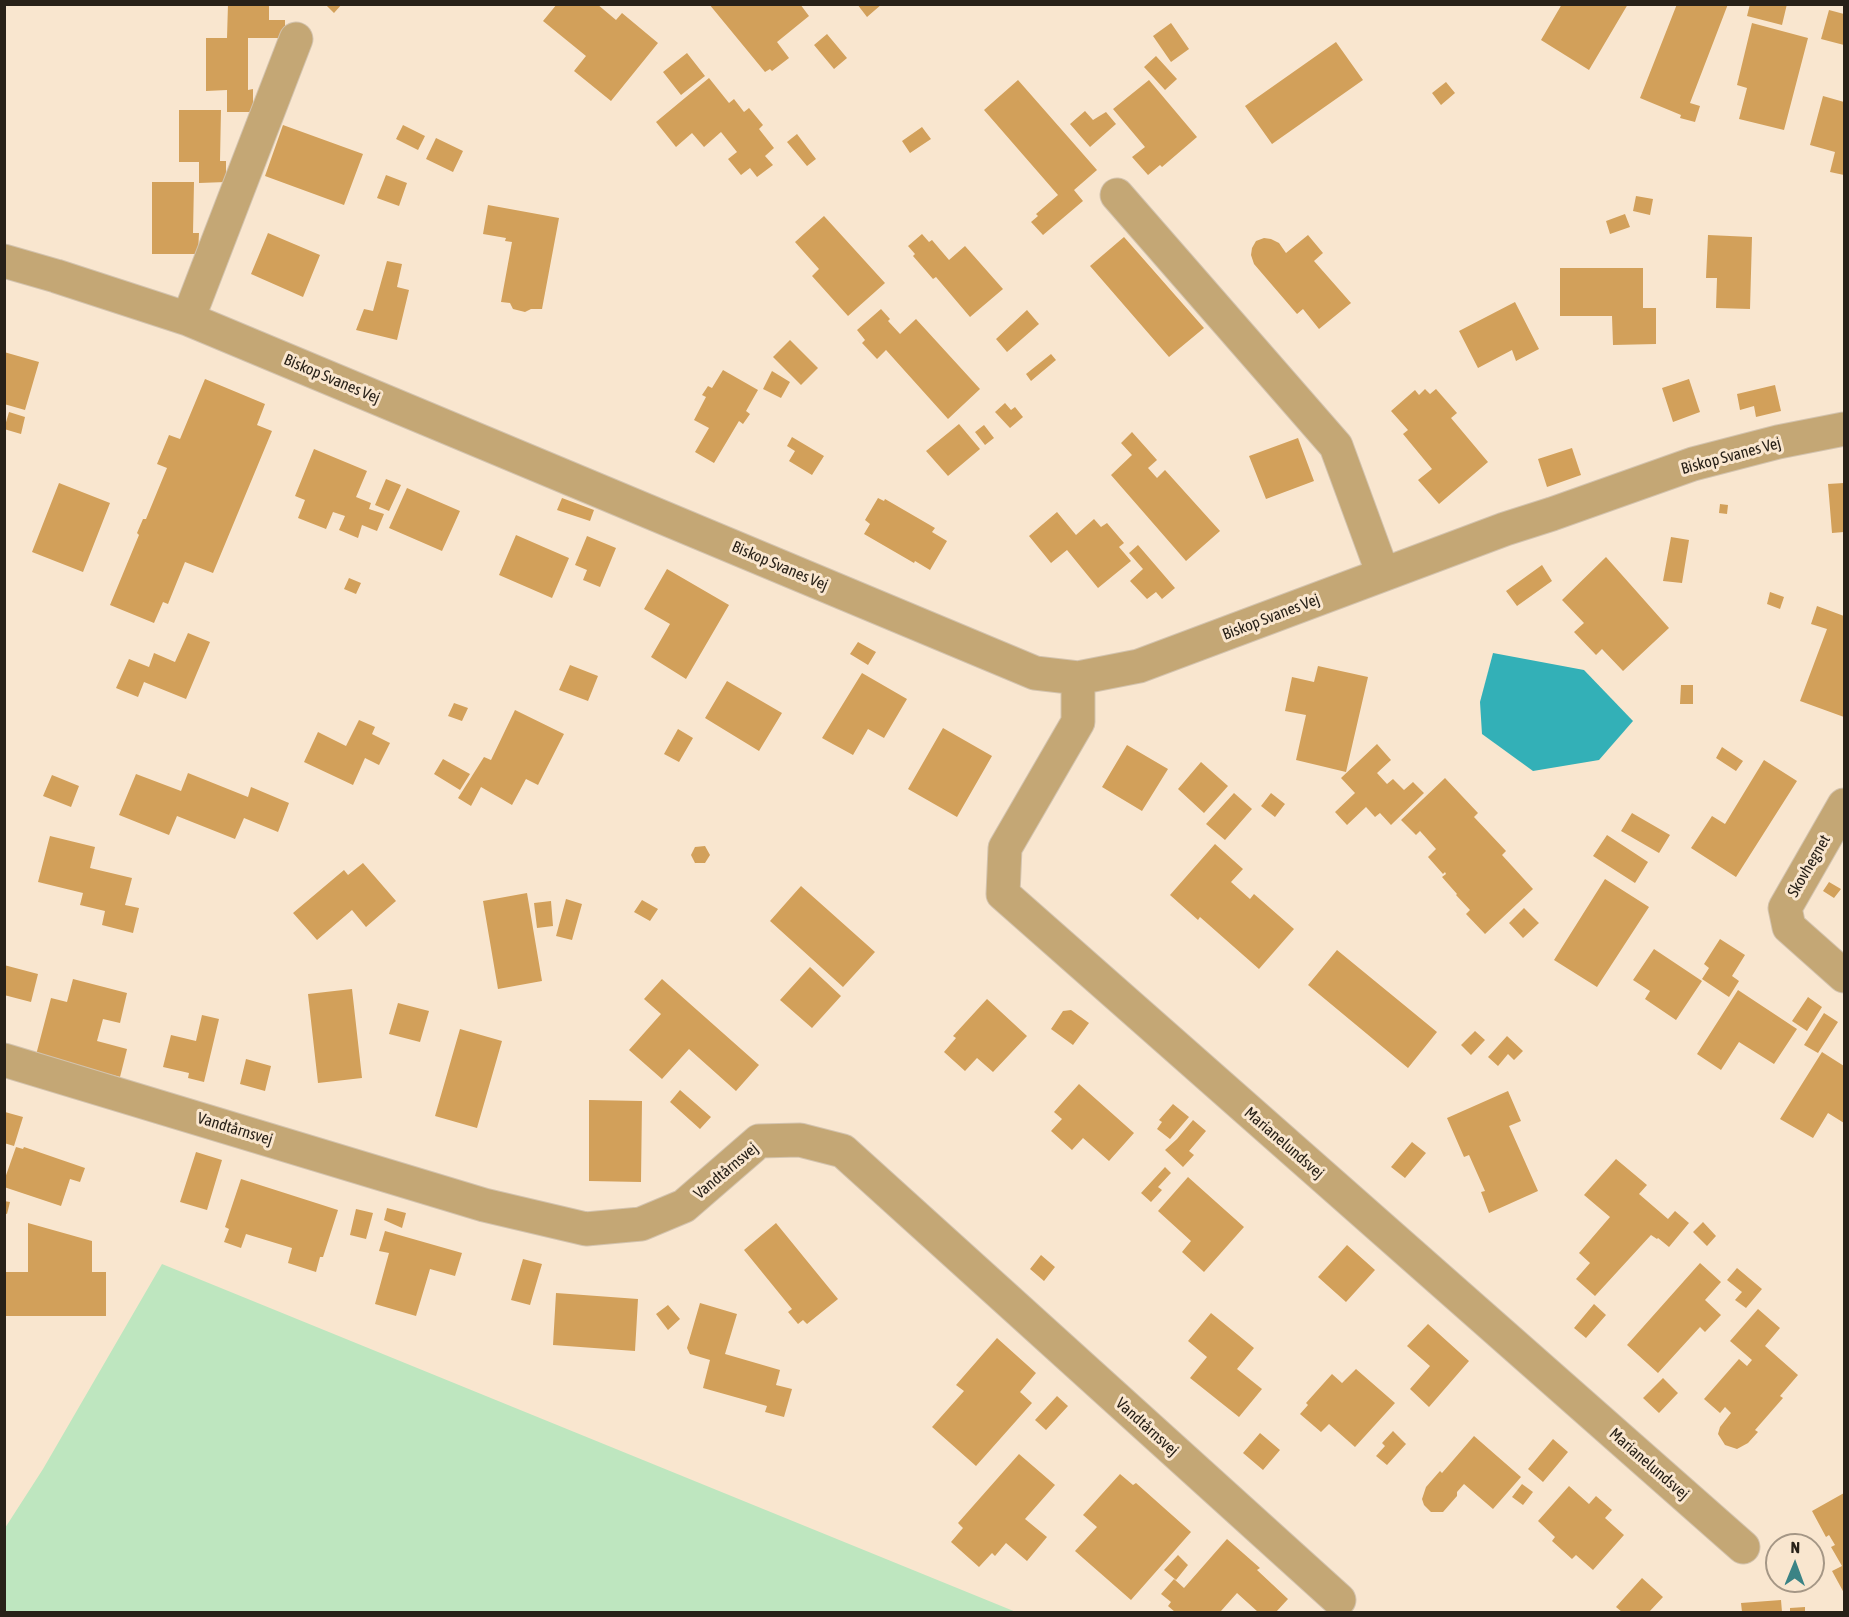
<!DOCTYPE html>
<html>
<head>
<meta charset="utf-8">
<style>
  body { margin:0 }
  #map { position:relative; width:1849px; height:1617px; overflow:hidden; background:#f9e6cf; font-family:"Asap Condensed",sans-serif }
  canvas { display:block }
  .frame { position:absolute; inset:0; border:6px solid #282118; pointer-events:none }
  .north { position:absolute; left:1765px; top:1533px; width:60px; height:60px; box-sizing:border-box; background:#f9e6cf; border:2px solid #a59786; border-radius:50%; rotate:1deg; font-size:16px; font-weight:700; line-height:24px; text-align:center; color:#282118 }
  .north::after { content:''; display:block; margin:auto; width:21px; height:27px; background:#3b8385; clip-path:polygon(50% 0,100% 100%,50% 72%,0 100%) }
</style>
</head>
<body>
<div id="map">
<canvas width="1849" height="1617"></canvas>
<div class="frame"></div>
<div class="north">N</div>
</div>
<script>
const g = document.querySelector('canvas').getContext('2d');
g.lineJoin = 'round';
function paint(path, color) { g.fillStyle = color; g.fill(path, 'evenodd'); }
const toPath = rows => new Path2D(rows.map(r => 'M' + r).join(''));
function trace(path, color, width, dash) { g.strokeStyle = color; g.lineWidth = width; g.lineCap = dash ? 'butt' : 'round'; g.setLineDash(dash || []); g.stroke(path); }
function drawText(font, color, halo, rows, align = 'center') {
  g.font = font + ' "Asap Condensed",sans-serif'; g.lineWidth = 6; g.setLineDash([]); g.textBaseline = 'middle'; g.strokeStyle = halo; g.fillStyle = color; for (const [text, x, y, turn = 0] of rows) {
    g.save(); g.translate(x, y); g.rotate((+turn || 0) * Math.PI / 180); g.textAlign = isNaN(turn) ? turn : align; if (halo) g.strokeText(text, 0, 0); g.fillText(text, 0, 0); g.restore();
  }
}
paint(toPath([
  [162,1264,1016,1612,5,1612,5,1528,43,1469]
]), '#bee6bf');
paint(toPath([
  [1493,653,1584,670,1633,721,1599,760,1533,771,1482,734,1480,702]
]), '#33b0b7');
paint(toPath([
  [228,4,269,4,269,20,285,20,285,38,248,38,248,90,253,89,253,112,227,112,227,90,206,91,206,38,227,38],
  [325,4,342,4,334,13],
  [557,4,597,4,616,20,622,13,658,43,611,101,574,71,586,56,543,21],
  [709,4,800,4,809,16,777,42,789,58,772,71,770,69,765,72],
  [857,4,882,4,867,17],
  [1562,4,1628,4,1589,70,1541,40],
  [1677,4,1728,4,1690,103,1700,106,1695,122,1680,118,1681,115,1640,98],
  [1750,4,1787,4,1782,25,1747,16],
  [1829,10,1844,14,1844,45,1821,39],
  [1171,23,1189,49,1171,62,1153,36],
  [1752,23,1808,38,1784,130,1739,119,1747,88,1737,85],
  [827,34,847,58,834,69,814,45],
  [1336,42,1363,80,1272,144,1245,106],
  [687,53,705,76,681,95,663,72],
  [1156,56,1177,79,1165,90,1144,67],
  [709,78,729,103,734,99,744,112,749,108,763,125,759,129,774,148,765,156,773,165,757,177,750,168,741,175,728,159,737,152,721,132,704,147,692,133,676,147,656,122],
  [1018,80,1097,170,1074,190,1083,201,1043,235,1031,222,1038,216,1036,214,1058,195,984,110],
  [1149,80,1197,137,1162,167,1160,165,1148,175,1132,157,1145,147,1113,109],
  [1446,82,1455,93,1441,105,1432,93],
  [1823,96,1844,102,1844,175,1830,172,1835,152,1810,145],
  [179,110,221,110,220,161,226,161,226,182,199,183,199,162,179,162],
  [1085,111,1093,120,1106,112,1116,124,1090,147,1070,124],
  [283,125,363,154,344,205,265,176],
  [403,125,425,136,418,150,396,139],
  [922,127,931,139,910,153,902,141],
  [797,134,816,159,807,166,787,142],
  [436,138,463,151,453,172,426,159],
  [386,175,407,183,399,206,377,198],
  [152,182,194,182,193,233,199,233,198,254,152,254],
  [1636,196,1653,199,1650,215,1633,211],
  [488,205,559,218,542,309,531,309,525,312,513,309,510,303,501,302,512,242,505,241,506,238,483,234],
  [1625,214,1630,227,1610,234,1606,221],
  [824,216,885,283,848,316,812,276,819,269,795,242],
  [268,233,320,255,303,297,251,274],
  [922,234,929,242,932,240,949,260,965,246,1003,289,970,317,936,277,933,279,913,256,915,254,908,246],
  [1308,235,1323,253,1314,261,1351,303,1319,329,1303,309,1297,314,1254,264,1251,255,1252,248,1256,241,1264,238,1271,239,1279,243,1286,253],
  [1708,235,1752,237,1750,309,1716,308,1717,278,1706,278],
  [1124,237,1204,328,1169,357,1090,266],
  [387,261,402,264,397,287,409,290,397,340,356,330,364,309,373,311],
  [1560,268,1643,268,1643,308,1656,308,1656,344,1613,345,1612,316,1560,316],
  [1515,302,1539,349,1516,361,1512,350,1478,368,1459,331],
  [881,309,890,319,888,321,900,334,916,319,980,389,948,419,886,350,877,359,862,343,865,340,857,330],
  [1027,310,1039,324,1007,352,996,339],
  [790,340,818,368,801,385,773,357],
  [4,352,39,362,25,410,4,404],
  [1051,354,1056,360,1031,381,1026,374],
  [723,370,758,390,746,411,750,414,743,424,739,421,714,463,695,452,709,428,694,420,706,397,702,395,708,386,712,388],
  [772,371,790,382,781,398,763,389],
  [205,379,265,404,257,425,272,431,213,573,185,562,168,604,163,602,154,623,110,605,139,535,137,533,143,519,146,519,167,468,157,464,169,435,180,439],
  [1689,379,1700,412,1673,422,1662,388],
  [1775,385,1781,411,1756,417,1754,406,1740,410,1737,394],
  [1425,389,1430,394,1436,389,1457,413,1451,418,1488,462,1439,504,1418,480,1432,469,1403,434,1408,430,1391,411,1415,390,1419,395],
  [1005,403,1011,410,1015,407,1023,417,1010,428,995,412],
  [9,412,25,417,21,434,4,429],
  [959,424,980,449,948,476,926,451],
  [984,425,994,438,985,445,975,432],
  [1132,432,1157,460,1148,468,1157,478,1165,470,1220,531,1186,561,1111,475,1132,455,1121,443],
  [792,437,824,456,812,475,789,461,795,451,787,446],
  [1298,438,1314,481,1266,499,1249,456],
  [1572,448,1581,475,1547,487,1538,459],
  [314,449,367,471,356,497,371,503,369,509,384,514,377,531,362,525,358,538,339,530,345,516,333,512,326,529,298,518,305,500,295,496],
  [386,479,401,485,389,511,375,505],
  [59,483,110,503,83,572,32,552],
  [1844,483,1844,532,1832,533,1828,484],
  [407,488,460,511,442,551,389,528],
  [562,498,594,510,590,521,557,510],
  [878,498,884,501,885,499,935,528,932,532,947,541,930,570,915,561,914,563,864,534,870,524,865,520],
  [1720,504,1728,505,1727,514,1719,513],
  [1057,512,1076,535,1094,519,1101,527,1107,523,1124,543,1119,547,1131,561,1098,588,1067,550,1051,563,1029,536],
  [516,535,569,558,552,598,499,575],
  [587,536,616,548,600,587,583,580,587,570,575,565],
  [1671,537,1689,540,1682,583,1663,581],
  [1138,545,1175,588,1162,599,1156,592,1147,599,1130,581,1143,569,1129,553],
  [1606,557,1669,628,1623,671,1602,649,1596,655,1574,632,1584,623,1562,600],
  [1542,565,1552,581,1517,606,1506,591],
  [667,569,729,605,686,679,651,657,670,624,644,609],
  [349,578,361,583,356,594,344,589],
  [1770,592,1784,597,1780,609,1767,604],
  [1817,606,1844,616,1844,717,1800,701,1827,629,1811,624],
  [188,633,210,642,186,699,144,682,138,697,116,688,129,659,149,667,154,653,175,662],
  [858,642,876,652,868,665,850,654],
  [570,665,598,676,588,701,559,690],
  [1318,666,1368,677,1346,772,1296,760,1306,715,1285,711,1292,677,1314,682],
  [862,673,907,699,884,738,868,729,853,755,822,738],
  [727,681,782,713,759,751,705,718],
  [1681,685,1693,685,1693,704,1680,704],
  [454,703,468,708,462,721,448,716],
  [515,710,564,734,538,785,526,779,512,805,481,787,471,806,458,798,484,757,491,760],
  [359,720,375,727,372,734,390,743,379,765,365,758,353,785,304,762,318,732,346,746],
  [943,728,992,756,957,817,908,789],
  [678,729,693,738,679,762,664,754],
  [1377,744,1391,760,1377,773,1387,784,1393,779,1404,790,1413,782,1424,793,1391,825,1380,813,1375,817,1366,807,1347,825,1335,812,1355,793,1341,778],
  [1127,745,1168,769,1142,811,1102,787],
  [1722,747,1743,761,1736,771,1716,758],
  [443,759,470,774,460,790,434,774],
  [1764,760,1797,781,1736,877,1691,848,1712,816,1725,824],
  [1201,762,1228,786,1204,813,1178,789],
  [188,773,248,797,251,787,289,803,278,832,244,818,235,839,177,816,169,835,119,815,136,774,181,791],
  [52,775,79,786,71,807,43,796],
  [1445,778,1478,813,1474,817,1506,851,1502,855,1533,889,1485,934,1466,914,1470,910,1456,895,1457,894,1442,877,1446,874,1445,872,1443,874,1428,857,1436,849,1420,831,1416,835,1401,820],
  [1234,793,1252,809,1225,840,1206,824],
  [1271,793,1285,804,1275,817,1261,806],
  [1632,813,1670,835,1659,853,1621,831],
  [1607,835,1648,862,1635,883,1593,856],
  [50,836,95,847,90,868,132,878,125,905,139,908,133,933,102,925,105,911,80,905,83,893,38,882],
  [1215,844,1243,869,1231,882,1250,899,1254,894,1294,929,1259,969,1200,917,1198,920,1170,895],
  [705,846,710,855,705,863,695,863,691,855,695,847],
  [363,863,396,901,366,927,352,910,317,940,293,913,344,870,348,875],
  [1605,879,1649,907,1597,987,1554,960],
  [1829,882,1841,889,1834,898,1823,891],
  [801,886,875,952,843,987,770,921],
  [527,893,542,981,498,989,483,901],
  [566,899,582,904,572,940,556,936],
  [642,900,658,909,650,921,634,912],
  [551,901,553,926,537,928,534,903],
  [1524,908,1539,923,1523,938,1509,923],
  [1720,939,1745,955,1732,976,1739,981,1729,997,1702,979,1709,968,1704,964],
  [1654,949,1702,981,1676,1020,1645,999,1650,991,1633,980],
  [1337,950,1437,1032,1408,1068,1308,985],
  [4,965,38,974,31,1002,4,995],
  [810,967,841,996,812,1028,780,1000],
  [73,979,127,993,120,1023,103,1019,97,1041,127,1049,120,1077,36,1055,51,998,67,1002],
  [662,979,759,1065,736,1091,689,1049,662,1079,629,1050,661,1014,644,999],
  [352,989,362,1078,318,1083,308,994],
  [1738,990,1797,1029,1774,1064,1739,1042,1721,1070,1697,1054],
  [1808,997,1822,1007,1807,1031,1792,1021],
  [987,999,1027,1036,993,1072,977,1058,965,1071,944,1052,956,1038,953,1036],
  [398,1003,429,1011,420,1042,389,1034],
  [1071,1010,1089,1023,1073,1045,1051,1029,1063,1011],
  [1824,1013,1838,1022,1818,1053,1804,1045],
  [202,1015,219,1019,204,1082,188,1078,189,1073,163,1067,171,1035,196,1041],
  [460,1029,502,1041,477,1128,435,1116],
  [1475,1031,1485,1040,1471,1055,1461,1045],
  [1507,1036,1523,1051,1514,1060,1508,1054,1498,1066,1488,1057],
  [1822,1052,1844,1066,1844,1123,1828,1113,1813,1138,1780,1119],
  [246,1059,271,1066,265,1091,240,1084],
  [1079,1084,1134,1133,1109,1161,1083,1138,1072,1150,1051,1131,1062,1119,1054,1112],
  [680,1090,711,1117,700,1129,670,1102],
  [1508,1091,1521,1121,1509,1126,1538,1191,1489,1213,1481,1192,1485,1191,1469,1155,1464,1157,1447,1118],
  [589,1100,642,1101,641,1182,589,1181],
  [1173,1104,1189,1117,1170,1139,1157,1129,1162,1122,1159,1120],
  [5,1112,23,1117,14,1146,4,1143],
  [1193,1120,1206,1131,1189,1151,1194,1155,1183,1167,1165,1150,1177,1139],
  [1412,1142,1426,1153,1405,1178,1391,1167],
  [16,1147,23,1149,24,1147,85,1168,80,1182,70,1179,61,1206,4,1187,4,1181],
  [196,1152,222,1160,207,1210,180,1202],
  [1616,1159,1647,1185,1639,1194,1668,1219,1675,1211,1689,1223,1669,1247,1658,1238,1657,1239,1651,1235,1595,1296,1576,1279,1590,1263,1579,1253,1610,1217,1584,1195],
  [1165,1167,1171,1173,1158,1187,1162,1190,1151,1202,1141,1193],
  [1188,1177,1244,1227,1204,1272,1182,1252,1191,1241,1158,1211],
  [241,1179,338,1210,323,1257,320,1257,316,1272,288,1263,292,1248,246,1234,241,1248,224,1242,229,1229,225,1227],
  [4,1201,10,1202,7,1214,4,1213],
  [387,1208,406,1213,402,1228,384,1220],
  [356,1209,373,1213,366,1239,350,1235],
  [1703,1222,1716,1236,1707,1246,1693,1232],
  [28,1223,92,1241,92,1272,106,1272,106,1316,4,1316,4,1272,28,1272],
  [776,1223,838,1299,807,1324,803,1320,798,1324,788,1312,792,1309,744,1250],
  [385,1231,462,1253,455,1276,430,1269,416,1316,375,1304,389,1253,379,1251],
  [1347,1245,1375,1270,1346,1302,1318,1277],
  [1041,1255,1055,1267,1044,1281,1030,1269],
  [523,1259,542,1264,530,1305,511,1300],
  [1700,1263,1721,1282,1705,1300,1721,1315,1705,1332,1700,1327,1658,1373,1627,1345],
  [1737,1268,1762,1289,1746,1308,1735,1300,1742,1292,1727,1280],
  [556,1293,638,1299,635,1351,553,1345],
  [700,1303,737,1314,725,1354,780,1370,776,1385,792,1389,784,1417,765,1412,767,1406,703,1388,710,1360,690,1354,687,1348],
  [1594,1304,1606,1315,1586,1338,1574,1328],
  [668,1305,680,1319,668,1330,656,1314],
  [1758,1309,1780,1328,1765,1346,1798,1375,1780,1396,1783,1398,1755,1430,1758,1432,1748,1443,1737,1449,1725,1445,1718,1434,1720,1427,1731,1413,1725,1407,1720,1413,1704,1399,1739,1359,1747,1366,1752,1360,1730,1341],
  [1211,1313,1254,1348,1237,1369,1262,1389,1239,1417,1190,1378,1207,1357,1188,1341],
  [1428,1324,1469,1361,1429,1407,1410,1389,1430,1366,1407,1346],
  [997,1338,1036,1373,1020,1392,1032,1403,976,1466,932,1427,964,1391,956,1385],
  [1356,1369,1395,1403,1355,1447,1329,1424,1321,1432,1300,1414,1308,1405,1306,1403,1332,1374,1342,1383],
  [1663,1378,1678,1393,1659,1413,1643,1398],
  [1057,1396,1068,1406,1046,1430,1035,1420],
  [1393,1431,1406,1444,1387,1465,1376,1456,1385,1446,1382,1443],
  [1260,1433,1280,1450,1263,1470,1243,1453],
  [1474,1436,1521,1477,1493,1509,1464,1484,1457,1492,1457,1496,1443,1512,1431,1512,1424,1505,1422,1499,1426,1487,1440,1471,1442,1473],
  [1553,1439,1568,1452,1543,1482,1528,1469],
  [1019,1454,1055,1485,1025,1519,1047,1537,1027,1561,1006,1543,995,1556,992,1553,979,1567,951,1542,963,1528,958,1523],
  [1120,1474,1133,1485,1136,1483,1191,1532,1131,1600,1075,1551,1097,1527,1083,1515],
  [1522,1484,1533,1492,1523,1505,1512,1497],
  [1569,1486,1589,1504,1596,1496,1612,1510,1605,1518,1624,1535,1593,1570,1576,1555,1572,1559,1552,1541,1555,1537,1538,1521],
  [1844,1493,1844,1593,1832,1571,1842,1566,1831,1547,1835,1545,1829,1535,1826,1537,1812,1511],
  [1227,1539,1260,1568,1257,1570,1288,1599,1276,1612,1258,1612,1237,1593,1221,1611,1223,1612,1175,1612,1168,1606,1171,1602,1161,1594,1174,1579,1184,1588],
  [1178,1555,1188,1565,1176,1580,1164,1570],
  [1642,1578,1663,1597,1649,1612,1622,1612,1616,1607],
  [1780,1581,1793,1581,1787,1587],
  [1781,1600,1782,1612,1742,1612,1741,1603],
  [1805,1607,1805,1612,1790,1612,1790,1608]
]), '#d2a05a');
const minor = toPath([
  [1117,195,1336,446,1383,574],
  [4,261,56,276,188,319,1035,673,1078,678,1139,666,1505,529,1552,514,1693,464,1778,442,1844,429],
  [188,319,296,39],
  [1078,678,1078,722,1005,848,1003,894,1743,1547],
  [1844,805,1785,908,1789,927,1844,976],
  [4,1060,484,1205,586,1229,641,1224,684,1206,759,1141,800,1140,843,1151,1339,1600]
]);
trace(minor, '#d3c3ae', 35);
trace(minor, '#c4a775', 33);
drawText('16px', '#282118', '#f9e6cf', [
  ["Biskop Svanes Vej",332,379,23],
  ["Biskop Svanes Vej",1731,456,-15],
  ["Biskop Svanes Vej",780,566,23],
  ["Biskop Svanes Vej",1271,617,-21],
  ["Skovhegnet",1809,866,-60],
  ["Vandtårnsvej",235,1129,17],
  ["Marianelundsvej",1284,1143,41],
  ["Vandtårnsvej",726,1171,-40],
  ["Vandtårnsvej",1147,1427,42],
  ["Marianelundsvej",1649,1464,41]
]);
</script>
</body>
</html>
